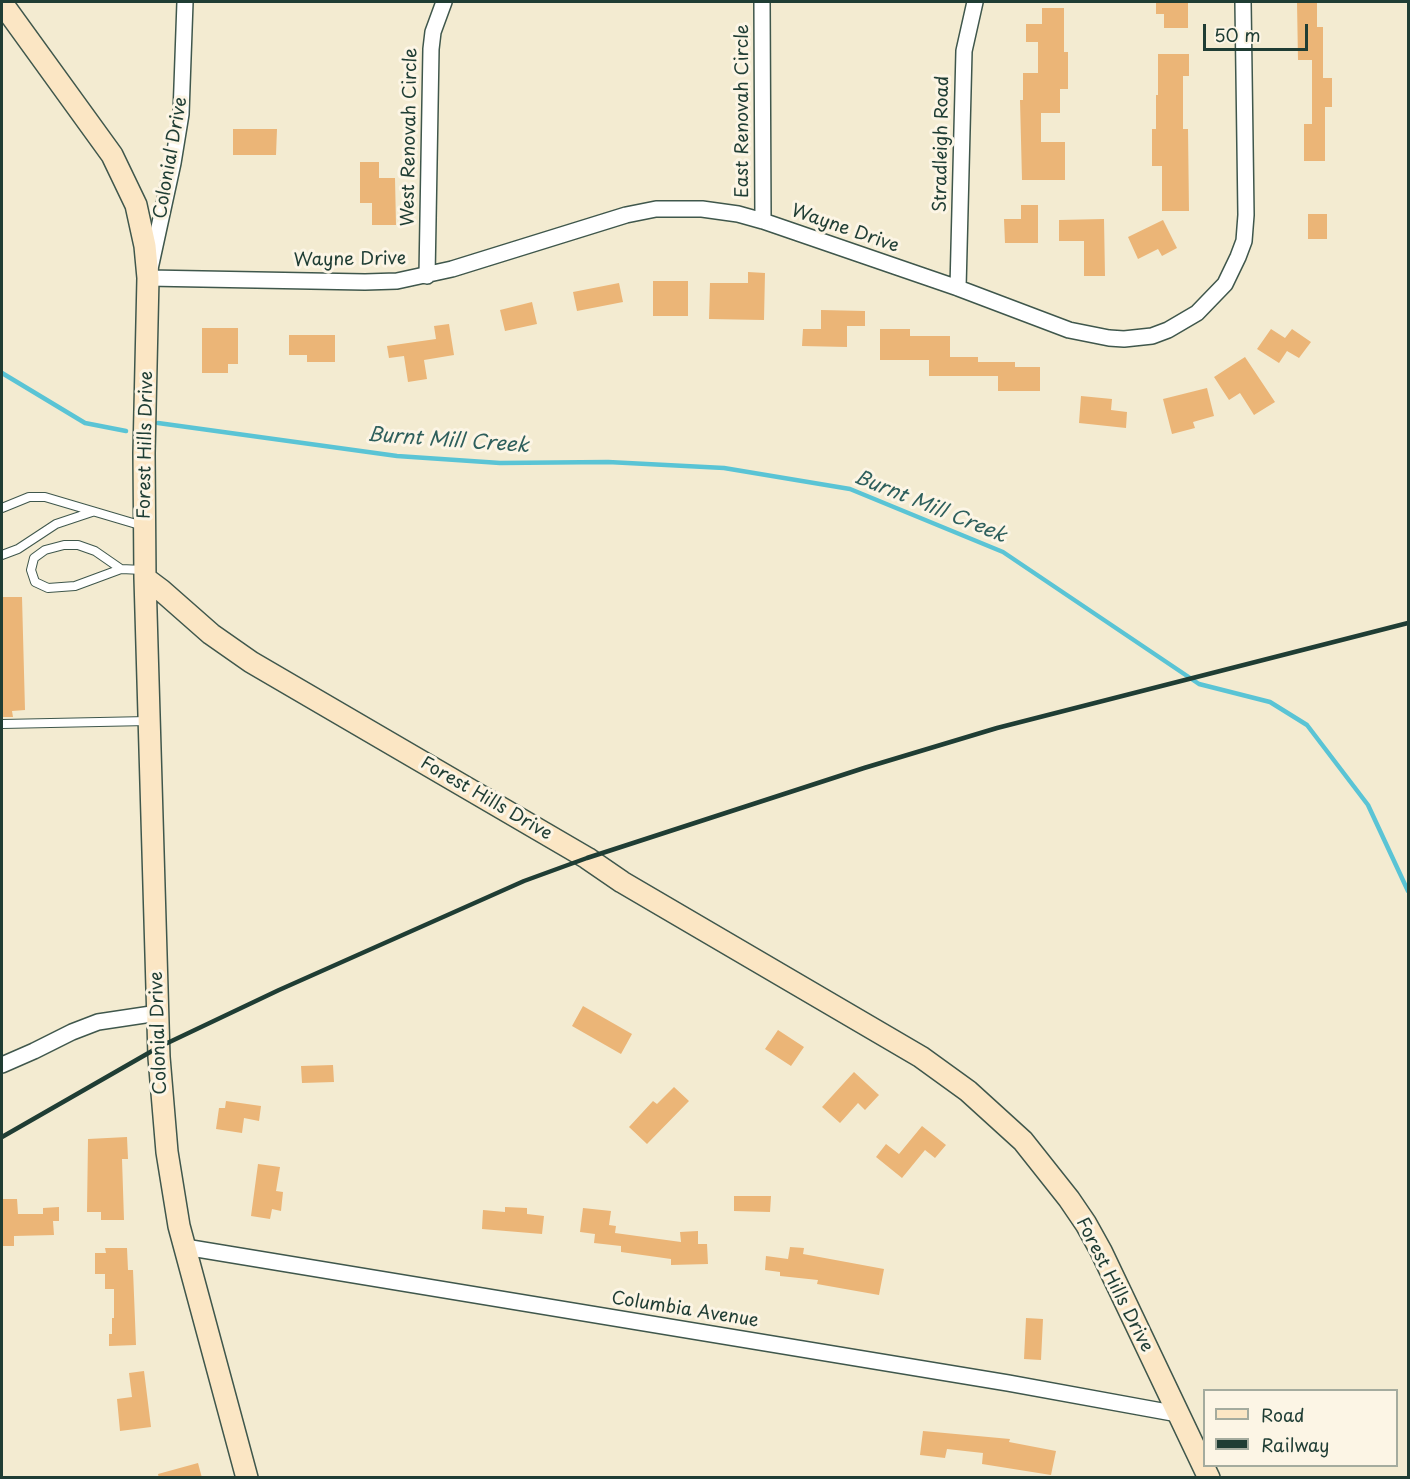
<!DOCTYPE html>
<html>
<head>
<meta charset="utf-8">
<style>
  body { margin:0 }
  #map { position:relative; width:1410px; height:1479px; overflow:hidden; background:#f3ebd1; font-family:"Playpen Sans",sans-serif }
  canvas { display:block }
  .frame { position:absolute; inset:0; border:3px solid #1f3d34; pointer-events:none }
  .legend { position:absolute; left:1203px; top:1389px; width:195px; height:78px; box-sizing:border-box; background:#fcf5e5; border:2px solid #a4ab9e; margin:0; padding:8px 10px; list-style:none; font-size:18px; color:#1f3d34 }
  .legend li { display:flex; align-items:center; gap:12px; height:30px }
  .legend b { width:30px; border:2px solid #a4ab9e }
  .scale { position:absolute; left:1203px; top:24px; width:105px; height:27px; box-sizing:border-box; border:3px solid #1f3d34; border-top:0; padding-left:8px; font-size:18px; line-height:21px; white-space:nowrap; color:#1f3d34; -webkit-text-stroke:4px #fcf5e5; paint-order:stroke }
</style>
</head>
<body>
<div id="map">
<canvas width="1410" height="1479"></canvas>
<div class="frame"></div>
<ul class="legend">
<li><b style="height:8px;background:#fbe6c4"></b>Road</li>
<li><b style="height:8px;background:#1f3d34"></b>Railway</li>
</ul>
<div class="scale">50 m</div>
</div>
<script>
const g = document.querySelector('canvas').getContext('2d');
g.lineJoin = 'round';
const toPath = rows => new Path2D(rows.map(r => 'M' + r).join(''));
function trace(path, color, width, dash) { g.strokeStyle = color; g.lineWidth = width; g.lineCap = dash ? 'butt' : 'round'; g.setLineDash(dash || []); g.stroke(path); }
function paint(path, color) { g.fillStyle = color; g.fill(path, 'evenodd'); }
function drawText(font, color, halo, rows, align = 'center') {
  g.font = font + ' "Playpen Sans",sans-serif'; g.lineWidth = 6; g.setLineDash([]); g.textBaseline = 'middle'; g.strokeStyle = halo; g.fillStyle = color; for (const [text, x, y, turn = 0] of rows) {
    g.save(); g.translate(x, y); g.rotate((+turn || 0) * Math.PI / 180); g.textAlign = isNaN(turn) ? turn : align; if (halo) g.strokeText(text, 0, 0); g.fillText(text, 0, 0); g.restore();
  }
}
trace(toPath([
  [2,373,85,423,126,431],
  [158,423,397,456,500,463,608,462,724,468,850,489,1003,552,1199,684,1270,702,1307,725,1368,805,1408,891]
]), '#5ac4d5', 4.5);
paint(toPath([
  [1156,2,1188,2,1188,28,1164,28,1164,14,1156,14],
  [1297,2,1317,2,1317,27,1323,27,1323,78,1332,78,1332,107,1325,107,1325,161,1304,161,1304,124,1312,124,1312,60,1298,60],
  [1042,8,1064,8,1064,52,1068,52,1068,89,1060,89,1060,113,1041,113,1041,142,1065,142,1065,180,1022,180,1020,100,1023,100,1023,73,1038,73,1038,42,1026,42,1026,24,1042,24],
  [1158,54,1189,54,1189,76,1183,76,1183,129,1188,129,1189,211,1162,211,1162,166,1152,166,1152,129,1156,129,1156,95,1158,95],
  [233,129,277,129,276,155,233,155],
  [360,162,379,162,379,178,395,178,396,225,372,225,372,203,360,203],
  [1021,205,1038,205,1038,243,1005,243,1004,219,1021,219],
  [1308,214,1327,214,1327,239,1308,239],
  [1104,219,1105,276,1084,276,1084,241,1059,241,1059,220],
  [1163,220,1177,248,1162,256,1158,249,1138,259,1128,237],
  [748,272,765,273,764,320,709,319,710,283,748,283],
  [653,281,688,281,688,316,653,316],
  [619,283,623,302,577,311,573,292],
  [532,302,537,324,505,331,500,310],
  [821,310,865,311,865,326,847,326,847,347,802,346,803,329,821,329],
  [449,324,454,355,424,360,427,379,408,382,404,356,389,358,387,346,436,339,434,326],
  [202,328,238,328,238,364,228,364,228,373,202,373],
  [880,329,910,329,910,336,950,336,950,357,978,357,978,362,1015,362,1015,367,1040,367,1040,391,998,391,998,376,929,376,929,360,880,360],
  [1271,329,1285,338,1292,329,1311,342,1299,358,1287,351,1279,363,1257,349],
  [289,335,335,335,335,362,307,362,307,355,289,355],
  [1245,357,1275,402,1254,415,1240,393,1229,400,1214,377],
  [1207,388,1214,416,1193,422,1195,428,1172,434,1163,399],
  [1081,396,1112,399,1111,410,1127,412,1126,428,1079,423],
  [2,597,22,597,25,710,12,711,13,717,2,717],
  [583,1006,632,1034,621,1054,572,1026],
  [778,1030,804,1047,791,1066,765,1049],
  [333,1065,334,1082,302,1083,301,1066],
  [854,1072,879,1095,865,1110,858,1103,840,1123,822,1107],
  [674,1087,689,1101,647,1144,629,1127,653,1101,657,1104],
  [226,1101,261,1106,259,1121,244,1118,242,1133,216,1129,219,1108,225,1108],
  [922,1126,946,1145,935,1158,925,1150,902,1178,876,1157,886,1144,899,1154],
  [127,1137,128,1159,122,1159,124,1220,101,1220,101,1212,87,1212,88,1139],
  [258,1164,280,1167,276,1191,283,1192,281,1211,272,1209,270,1219,251,1216],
  [734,1196,771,1196,770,1212,734,1211],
  [2,1199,17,1199,18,1214,43,1214,43,1208,59,1207,59,1221,53,1221,54,1235,14,1236,14,1246,2,1246],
  [505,1207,527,1208,527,1214,544,1216,542,1234,482,1229,483,1210,505,1212],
  [583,1208,611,1211,609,1225,616,1226,615,1233,681,1242,680,1232,698,1231,698,1244,707,1244,708,1264,671,1265,671,1259,621,1252,621,1246,594,1243,595,1234,580,1232],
  [790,1247,804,1248,803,1254,884,1269,879,1295,817,1284,818,1280,780,1276,780,1272,765,1270,766,1256,788,1259],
  [105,1248,127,1248,128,1270,133,1270,136,1345,109,1346,109,1334,112,1334,112,1318,114,1318,114,1289,105,1289,105,1274,95,1274,95,1253,106,1253],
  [1026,1318,1043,1319,1041,1360,1024,1359],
  [144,1371,151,1427,120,1431,117,1399,132,1397,129,1373],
  [923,1431,1010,1439,1009,1442,1056,1451,1051,1475,982,1464,983,1453,947,1449,945,1458,920,1455],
  [198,1463,202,1478,159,1478,158,1474]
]), '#ebb577');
const lane = toPath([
  [2,508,29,497,45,497,143,526],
  [2,555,18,549,56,524,92,512],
  [121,569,75,586,48,588,35,582,31,570,34,558,45,550,64,545,78,545,95,551,121,569,143,570],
  [2,724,148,721]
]);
const street = toPath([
  [185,2,181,114,173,163,148,278,365,282,397,281,452,269,626,215,656,209,702,209,738,214,763,221,958,288,1069,330,1109,338,1124,339,1152,336,1168,330,1197,313,1225,284,1238,257,1244,241,1246,215,1243,2],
  [762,2,763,221],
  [427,276,431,49,433,32,444,2],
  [958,288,964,51,975,2],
  [2,1065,34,1051,72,1032,98,1022,158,1013],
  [185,1247,1008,1383,1178,1414]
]);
const secondary = toPath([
  [2,3,112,155,136,205,145,246,148,278,144,453,145,578,161,590,211,634,251,662,587,858,622,882,921,1057,968,1091,1023,1141,1069,1199,1086,1224,1101,1251,1209,1478],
  [145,578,159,1057,167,1152,179,1226,247,1478]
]);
trace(lane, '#3f574c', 10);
trace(street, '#3f574c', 18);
trace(secondary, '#3f574c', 24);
trace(lane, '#fff', 8);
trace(street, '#fff', 15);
trace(secondary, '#fbe6c4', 21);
trace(toPath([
  [2,1137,159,1047,279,990,524,881,587,858,864,768,997,728,1408,623]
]), '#1f3d34', 4.5);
drawText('18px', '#1f3d34', '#fcf5e5', [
  ["East Renovah Circle",743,111,-90],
  ["West Renovah Circle",410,137,-89],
  ["Stradleigh Road",942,144,-89],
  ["Colonial Drive",171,158,-80],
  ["Wayne Drive",845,229,19],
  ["Wayne Drive",350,260,-1],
  ["Forest Hills Drive",146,445,-89],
  ["Forest Hills Drive",486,799,30],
  ["Colonial Drive",159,1033,-92],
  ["Forest Hills Drive",1114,1285,63],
  ["Columbia Avenue",685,1310,9]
]);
drawText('italic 20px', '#2e5f5c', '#fcf5e5', [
  ["Burnt Mill Creek",448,441,4],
  ["Burnt Mill Creek",930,507,22]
]);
</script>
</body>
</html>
